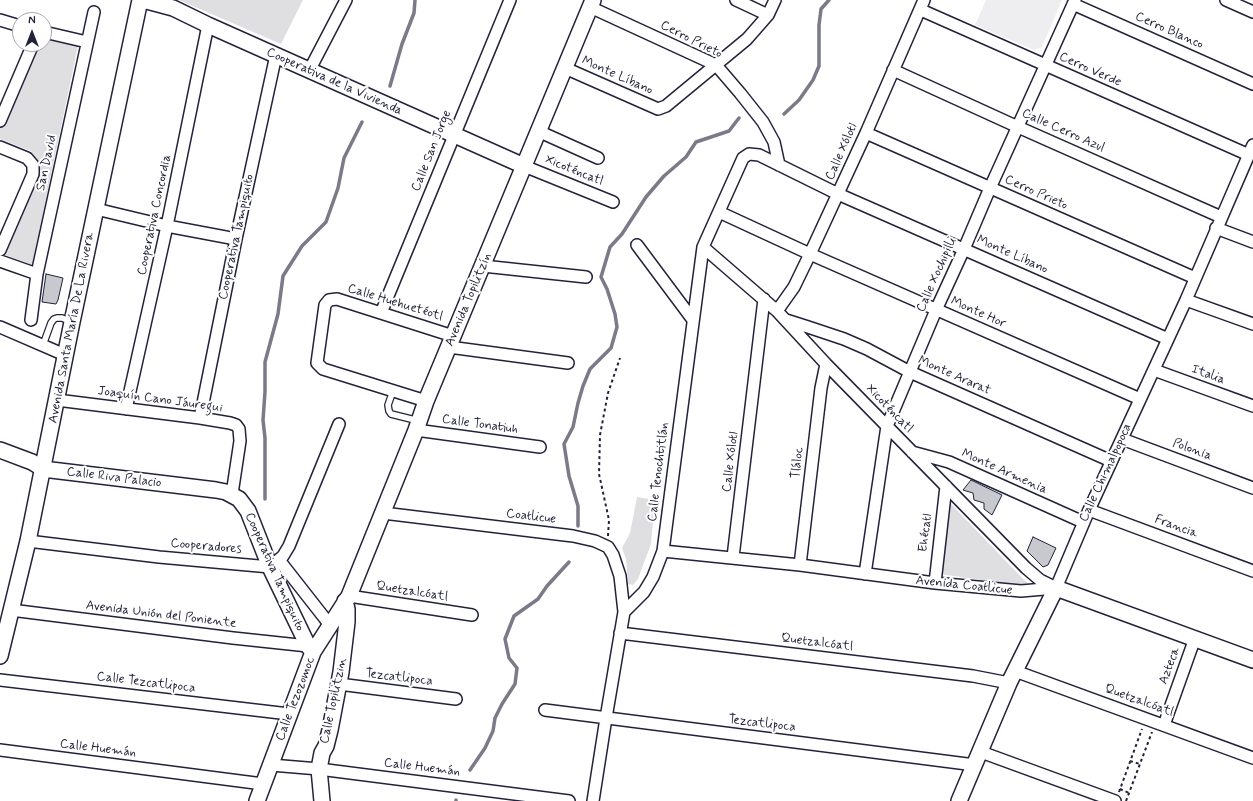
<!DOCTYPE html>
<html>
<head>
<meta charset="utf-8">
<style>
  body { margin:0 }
  #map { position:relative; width:1253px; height:801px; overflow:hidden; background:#fff; font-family:Mynerve,sans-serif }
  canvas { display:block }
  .north { position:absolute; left:12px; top:12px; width:40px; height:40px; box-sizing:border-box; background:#fff; border:1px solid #a7a7b1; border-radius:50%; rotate:0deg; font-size:11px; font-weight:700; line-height:16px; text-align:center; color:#22223b }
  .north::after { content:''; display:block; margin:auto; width:14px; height:18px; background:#22223b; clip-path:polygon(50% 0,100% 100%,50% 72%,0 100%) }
</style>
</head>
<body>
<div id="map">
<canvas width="1253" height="801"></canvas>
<div class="north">N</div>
</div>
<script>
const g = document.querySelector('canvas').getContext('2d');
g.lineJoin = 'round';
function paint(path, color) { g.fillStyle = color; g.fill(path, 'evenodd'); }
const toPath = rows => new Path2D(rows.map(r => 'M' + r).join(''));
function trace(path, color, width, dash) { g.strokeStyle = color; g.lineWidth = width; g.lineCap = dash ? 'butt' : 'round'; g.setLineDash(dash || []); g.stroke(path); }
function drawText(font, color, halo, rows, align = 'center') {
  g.font = font + ' Mynerve,sans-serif'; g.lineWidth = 4; g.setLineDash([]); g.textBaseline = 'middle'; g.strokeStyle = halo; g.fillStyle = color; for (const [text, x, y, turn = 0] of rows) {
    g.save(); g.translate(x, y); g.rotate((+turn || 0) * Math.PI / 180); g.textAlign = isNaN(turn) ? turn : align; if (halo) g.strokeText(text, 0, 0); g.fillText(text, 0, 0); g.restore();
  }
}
paint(toPath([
  [986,0,1062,0,1042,47,1034,50,975,25]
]), '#eeeef1');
paint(toPath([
  [179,0,303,0,281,44],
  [44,39,78,46,32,265,2,254,37,165,31,151,0,139,0,125,39,44,44,44],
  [637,497,655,500,651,544,638,579,633,585,628,584,626,559,622,548,630,533],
  [951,504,1027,583,1028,587,940,574]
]), '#dfdfe2');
trace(toPath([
  [390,86,402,44,414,13,415,0],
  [784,114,799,100,813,80,819,66,819,25,821,9,829,0],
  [265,499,265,438,263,420,265,392,265,362,278,314,283,276,302,246,326,222,338,188,344,158,362,122],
  [578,526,578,506,569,476,564,444,573,427,578,403,583,386,590,369,611,348,617,327,615,314,607,289,601,277,610,247,622,234,646,197,664,176,686,157,696,142,729,131,739,118],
  [470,770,485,748,493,731,495,718,502,704,515,684,517,668,509,658,505,639,514,616,538,599,547,586,569,562],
  [456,801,456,800]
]), '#7a7a88', 3.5);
const building = toPath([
  [46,274,63,278,58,300,56,304,42,302,46,274],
  [971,480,1002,495,992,515,984,509,984,503,974,500,973,493,963,490,971,480],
  [1033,537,1056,548,1048,565,1043,567,1027,551,1033,537]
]);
paint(building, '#c8c8cf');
trace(building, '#22223b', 1);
const lane = toPath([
  [43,345,51,323,54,319,57,318,62,318,72,322],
  [393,391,388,405,389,411,391,414,419,421]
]);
const street = toPath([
  [736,0,768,15],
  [1226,0,1253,12],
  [1073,4,1253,84],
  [590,7,716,65,740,93,763,122,774,142,779,165],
  [921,10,1249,155],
  [0,20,20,26],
  [44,32,87,42],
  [565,68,658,109,666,106,747,39,768,15,775,0],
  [893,70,1018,127,1221,217],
  [309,71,346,0],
  [0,121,33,44],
  [538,131,598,158],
  [866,133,1195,278],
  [0,147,27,158,33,165,33,174,0,250],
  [524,166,613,202],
  [96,209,167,226,236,239],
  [719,212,810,254,1140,399],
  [1216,228,1253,242],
  [637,245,693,320],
  [703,247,777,311,826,364,1026,568,1040,580,1056,588],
  [0,261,37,274],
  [483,266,586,277],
  [1186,300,1253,324],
  [777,311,794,287,810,254,866,133,924,0],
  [381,313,510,0],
  [31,320,37,274,94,12],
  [786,320,808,327,844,339,867,349,910,372,1111,461],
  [0,327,65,355],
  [449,347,568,363],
  [1154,370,1253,406],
  [57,400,200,418,230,423,236,425,239,429,240,441,232,494],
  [426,401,323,369,317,363,325,305,329,300,337,299,453,336],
  [126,409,167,226,208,25],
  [200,418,236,239,276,55],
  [416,430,540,447],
  [1122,439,1253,488],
  [912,452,949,462,1083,522],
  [1089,510,1253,571],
  [383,513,573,536,595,541,608,547,613,555,620,576,624,612],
  [28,541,159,557,270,567,283,556,289,546,339,424],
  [663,551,800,565,935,583,1021,591,1056,588],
  [733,557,764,299],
  [279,560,330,625],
  [800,565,821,388,826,364],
  [865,574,887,426,936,310,964,249,990,188,1075,0],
  [935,583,946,486],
  [1056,588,1089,510,1186,300,1253,145],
  [349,596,472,615],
  [11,610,233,638,308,646],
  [620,633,973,676,1009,683],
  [1015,671,1253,758],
  [0,680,289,714],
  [339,684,456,699],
  [545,710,975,765],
  [1164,725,1195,638],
  [0,750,263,784],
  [981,752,1115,801],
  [271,765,319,769,569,801],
  [593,801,606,718,624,612,644,592,653,577,663,551,703,247,743,158,749,154,759,155,838,194,1168,339]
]);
const secondary = toPath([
  [143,0,173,8,208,25,524,166],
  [0,450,32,462,43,469,216,490,226,492,239,499,248,511,270,567,308,646,313,652],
  [0,656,28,541,72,322,140,0],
  [257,801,313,652,349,596,416,430,426,401,593,0],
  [322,801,319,769,322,753,326,746,330,730,341,672,347,622,347,609,345,601],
  [959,801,1009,683,1056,588,1253,660]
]);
trace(lane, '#22223b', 8);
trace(street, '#22223b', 14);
trace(secondary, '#22223b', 18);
trace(toPath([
  [608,536,609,520,599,474,600,435,608,393,620,358],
  [1130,761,1140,764],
  [1120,789,1129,793],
  [1119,792,1142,729],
  [1126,801,1152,732]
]), '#22223b', 2, [3, 3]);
trace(lane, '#fff', 5.5);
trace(street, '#fff', 11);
trace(secondary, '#fff', 15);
drawText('13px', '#22223b', '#fff', [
  ["Cerro Blanco",1169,31,24],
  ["Cerro Prieto",691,40,27],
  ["Cerro Verde",1090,70,24],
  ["Monte Líbano",617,76,24],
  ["Cooperativa de la Vivienda",334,82,24],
  ["Calle Cerro Azul",1063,131,24],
  ["Calle San Jorge",432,151,-68],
  ["Calle Xólotl",842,152,-66],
  ["San David",47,163,-78],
  ["Xicoténcatl",574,171,22],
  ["Cerro Prieto",1036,193,24],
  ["Cooperativa Concordia",155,215,-78],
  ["Cooperativa Tampiquito",237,237,-78],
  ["Monte Líbano",1012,255,24],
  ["Calle Xochipilli",937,275,-66],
  ["Avenida Topilitzín",469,300,-67],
  ["Calle Huehuetéotl",395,303,17],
  ["Monte Hor",978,313,24],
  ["Avenida Santa María De La Rivera",72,328,-79],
  ["Italia",1208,375,20],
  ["Monte Ararat",954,376,24],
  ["Joaquín Cano Jáuregui",160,400,8],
  ["Xicoténcatl",889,409,46],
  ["Calle Tonatiuh",480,425,8],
  ["Polonia",1192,450,20],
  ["Calle Xólotl",731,462,-83],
  ["Tláloc",798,463,-83],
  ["Calle Tenochtitlán",659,472,-83],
  ["Monte Armenia",1004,472,24],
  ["Calle Chimalpopoca",1106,473,-65],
  ["Calle Riva Palacio",114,478,7],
  ["Coatlicue",531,517,7],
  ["Francia",1176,527,20],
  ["Ehécatl",926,533,-83],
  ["Cooperadores",206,547,5],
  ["Cooperativa Tampiquito",274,572,66],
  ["Avenida Coatlicue",964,586,6],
  ["Quetzalcóatl",412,592,9],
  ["Avenida Unión del Poniente",161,615,7],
  ["Quetzalcóatl",817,643,7],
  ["Azteca",1170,666,-70],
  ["Tezcatlipoca",399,678,7],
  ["Calle Tezcatlipoca",146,683,7],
  ["Calle Tezozomoc",296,699,-69],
  ["Calle Topilitzin",334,701,-78],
  ["Quetzalcóatl",1139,701,20],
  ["Tezcatlipoca",762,724,7],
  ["Calle Huemán",98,749,7],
  ["Calle Huemán",422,768,7]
]);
</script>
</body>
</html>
